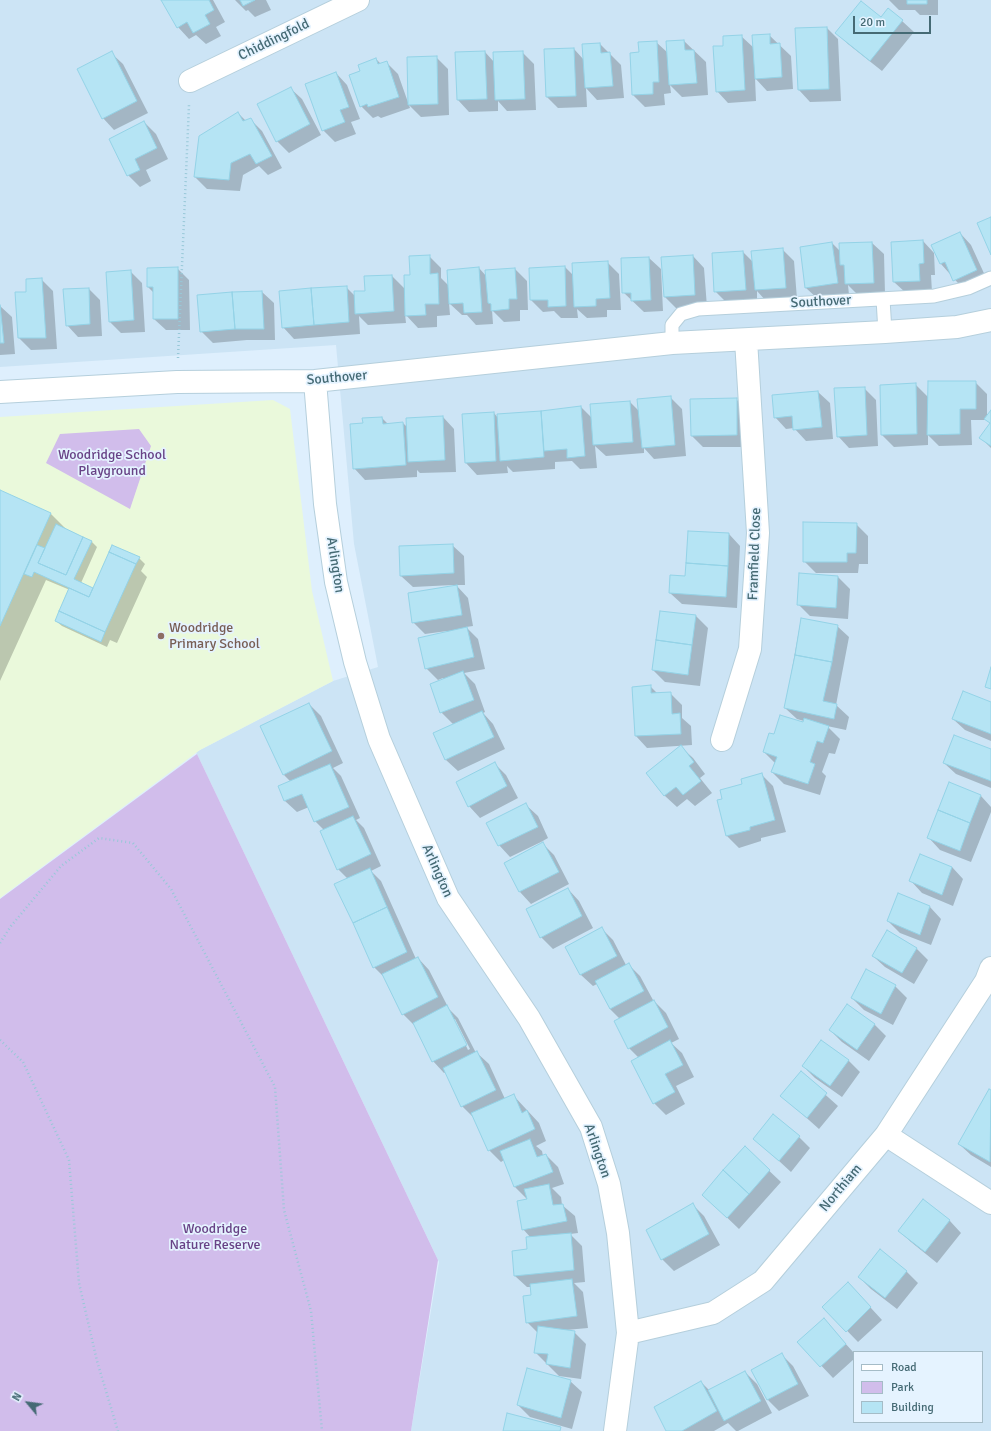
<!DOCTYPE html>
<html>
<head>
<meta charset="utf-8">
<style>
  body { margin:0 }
  #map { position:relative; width:991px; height:1431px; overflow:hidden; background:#deeffd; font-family:Signika,sans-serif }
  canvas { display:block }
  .legend { position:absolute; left:853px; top:1351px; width:130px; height:72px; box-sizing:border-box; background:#e5f3ff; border:1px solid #a5bcc7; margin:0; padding:5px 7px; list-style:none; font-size:12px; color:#456a74 }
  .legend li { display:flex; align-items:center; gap:8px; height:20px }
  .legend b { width:20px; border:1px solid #a5bcc7 }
  .north { position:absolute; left:8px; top:1383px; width:40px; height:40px; -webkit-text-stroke:3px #e5f3ff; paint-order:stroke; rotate:299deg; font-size:11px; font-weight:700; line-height:16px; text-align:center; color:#456a74 }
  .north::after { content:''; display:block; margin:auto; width:14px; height:18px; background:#456a74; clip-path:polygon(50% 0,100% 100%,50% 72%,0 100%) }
  .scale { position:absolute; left:853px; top:16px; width:78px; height:18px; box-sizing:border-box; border:2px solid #456a74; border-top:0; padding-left:5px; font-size:12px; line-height:14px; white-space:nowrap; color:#456a74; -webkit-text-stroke:3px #e5f3ff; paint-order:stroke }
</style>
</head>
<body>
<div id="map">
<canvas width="991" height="1431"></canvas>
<ul class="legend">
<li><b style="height:5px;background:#fff"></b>Road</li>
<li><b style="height:11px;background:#d1bdeb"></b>Park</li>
<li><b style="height:11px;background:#b5e4f4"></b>Building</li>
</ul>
<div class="north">N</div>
<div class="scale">20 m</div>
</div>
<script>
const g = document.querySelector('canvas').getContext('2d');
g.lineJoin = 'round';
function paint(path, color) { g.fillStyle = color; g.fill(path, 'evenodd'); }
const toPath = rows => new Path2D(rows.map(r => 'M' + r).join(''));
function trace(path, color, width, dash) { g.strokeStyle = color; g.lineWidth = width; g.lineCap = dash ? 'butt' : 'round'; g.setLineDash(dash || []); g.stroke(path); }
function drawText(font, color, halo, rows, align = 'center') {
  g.font = font + ' Signika,sans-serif'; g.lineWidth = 3.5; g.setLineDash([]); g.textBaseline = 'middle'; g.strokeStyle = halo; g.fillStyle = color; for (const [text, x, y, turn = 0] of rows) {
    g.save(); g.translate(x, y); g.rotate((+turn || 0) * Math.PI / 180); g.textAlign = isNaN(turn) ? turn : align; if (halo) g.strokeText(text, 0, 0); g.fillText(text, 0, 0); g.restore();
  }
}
paint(toPath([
  [0,0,991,0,991,1431,411,1431,439,1262,196,752,333,681,378,667,354,544,336,345,0,367],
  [854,1352,982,1352,982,1422,854,1422]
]), '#cce4f5');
paint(toPath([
  [273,400,290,409,312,591,333,681,200,750,0,898,0,417]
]), '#eaf9db');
paint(toPath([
  [139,429,151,446,130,509,46,463,60,434],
  [197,754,438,1260,411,1431,0,1431,0,899]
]), '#d1bdeb');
paint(toPath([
  [164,0,213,0,225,22,216,27,221,36,206,44,196,35,189,39,178,27],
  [235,0,266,0,271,10,255,17,248,10,246,11],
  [889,0,938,0,938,15,920,15,915,10,899,10],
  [881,19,902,21,914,32,882,71,848,44,836,32],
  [827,28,838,39,841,101,810,102,799,90],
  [769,35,791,56,793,89,767,91,755,78,756,101,728,103,717,91,724,47,741,36,754,48],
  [684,41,706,62,708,95,682,97,670,85,671,93,664,94,665,105,645,107,633,95,640,53,656,42,668,53],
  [600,44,621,65,624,98,597,100,586,88,587,107,558,108,547,97,574,49,584,60],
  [485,52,494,62,522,52,534,64,536,110,507,111,498,101,498,111,469,112,458,100],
  [111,53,123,64,148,113,114,130,103,118],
  [436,57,448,69,449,115,421,117,409,105],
  [376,59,381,64,386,62,398,74,410,108,381,118,378,116,373,118,361,106,350,75,362,71],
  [336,73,347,85,360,119,351,122,356,134,335,142,323,130],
  [290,88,302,99,321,135,289,153,277,141],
  [238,113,246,121,250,119,262,131,282,168,268,175,259,166,243,175,240,191,207,189,195,177],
  [144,122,156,134,168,159,146,170,151,181,140,187,128,175],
  [960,233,971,245,988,282,966,292,941,264,933,246],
  [923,241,934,253,935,275,931,275,932,292,906,293,894,282],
  [832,243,841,252,872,243,884,254,885,294,858,295,848,285,849,295,818,299,806,288],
  [782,249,794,261,797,299,767,302,757,291,757,301,727,303,715,291,713,254,743,252,753,262],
  [429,256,441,268,441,278,449,286,479,268,487,277,515,269,527,281,528,310,520,310,520,321,504,322,492,310,493,324,476,325,467,315,462,315,449,303,450,315,437,316,437,327,418,328,405,314,406,323,368,325,359,316,360,334,294,339,283,327,347,288,355,296,366,292,392,276,405,289,411,276],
  [693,256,704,268,707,307,677,309,665,297,662,258],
  [649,258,661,269,663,311,644,312,623,292,622,259],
  [607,262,619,274,621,310,607,310,607,317,587,318,577,309,578,318,561,318,554,311,543,312,531,300,565,267,574,276],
  [177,268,189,280,190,330,166,330,154,319,154,293,148,287],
  [130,271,142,283,145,332,121,333,110,322],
  [41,279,53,291,57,349,31,350,19,338,27,293],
  [89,289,100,300,102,336,78,337,67,325],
  [262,292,274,303,275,340,247,340,213,343,201,331],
  [0,306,12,317,15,354,0,355],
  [975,382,987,394,987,416,991,411,991,448,981,438,991,424,987,420,971,420,972,445,939,446,928,435,928,445,894,447,882,435,881,386,915,384,929,398],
  [864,388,876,400,878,446,849,448,838,436],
  [818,392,830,403,833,439,806,441,794,428,786,429,775,417,773,396],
  [670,397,682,409,686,456,654,459,644,448,644,453,606,456,595,446,597,468,580,469,572,461,555,462,555,469,513,472,507,466,508,473,477,475,466,463,463,415,494,413,498,418,581,407,592,418,630,402,640,412],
  [736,399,748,411,748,447,703,447,692,436],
  [443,417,454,429,456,472,420,473,417,470,417,477,365,480,354,468,364,424,382,418,388,424,403,423,407,427],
  [0,491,51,514,68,531,92,542,97,547,81,583,92,589,139,558,145,564,141,571,147,577,117,643,110,640,107,647,62,626,56,621,70,590,46,580,0,681],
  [856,524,868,536,868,564,859,564,858,573,816,573,804,561],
  [729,534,740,546,737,608,682,604,670,593],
  [452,545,464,556,465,585,456,585,468,598,473,626,466,627,478,639,485,669,464,673,475,684,485,712,483,713,493,724,505,749,458,771,446,760,434,734,454,725,441,712,443,678,438,680,426,668,447,632,447,631,425,634,413,622,453,587,453,585,413,587,401,576],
  [800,574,838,577,850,589,848,619,810,616,798,604],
  [661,612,696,616,708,628,700,686,665,682,653,670],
  [801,619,837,626,849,637,836,705,849,717,846,730,827,726,840,739,835,754,829,753,822,772,826,776,820,795,784,784,772,772,775,763,764,752,775,736,803,723,804,721,797,719,785,708],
  [651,687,658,694,670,693,682,705,682,718,691,726,692,745,647,748,636,736],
  [991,703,991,741,965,730,953,719],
  [309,704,321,716,343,763,333,768,341,776,360,818,356,820,364,828,381,866,371,871,381,881,416,959,418,958,429,970,449,1009,458,1018,476,1053,477,1053,489,1064,505,1099,513,1095,539,1123,546,1141,536,1146,542,1151,543,1156,546,1155,558,1167,564,1184,552,1188,561,1197,562,1205,575,1216,578,1233,570,1234,582,1246,585,1282,574,1283,583,1292,588,1328,566,1330,574,1332,586,1344,581,1379,559,1376,535,1352,538,1333,527,1322,532,1296,531,1287,527,1287,515,1276,528,1250,531,1238,523,1229,528,1200,515,1187,504,1160,501,1162,489,1150,474,1118,462,1106,446,1072,444,1073,433,1061,415,1026,403,1014,386,979,374,967,348,879,338,869,324,830,315,821,309,807,297,812,285,801,279,787,291,782,284,775],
  [453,1019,455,1019,470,1049,468,1050],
  [681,747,693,758,705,774,700,778,712,793,695,806,687,799,677,807,665,796,648,773],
  [991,750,991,788,956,774,944,763],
  [494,763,506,775,518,798,480,818,469,806],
  [761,774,773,786,786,832,761,838,761,841,739,848,727,836,718,801,724,800,743,784],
  [950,784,981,796,991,807,991,812,971,862,940,850,929,838],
  [526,805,538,816,548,838,541,842,554,855,569,884,531,904,520,892,505,863,542,844,541,842,510,857,499,845],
  [952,867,963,879,953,906,922,893,911,881],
  [568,889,579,901,593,928,553,949,541,937],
  [899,895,930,907,941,919,931,945,900,933,888,921],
  [602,929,613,940,626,965,628,964,640,976,653,1000,666,1013,679,1039,671,1043,682,1053,694,1077,676,1086,685,1104,666,1115,654,1103,639,1058,629,1048,620,1019,610,1009,597,984,593,986,581,975],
  [916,948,928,960,914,984,885,967,873,956],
  [895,986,907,998,893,1025,864,1010,852,998],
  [874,1024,886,1036,869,1061,842,1042,830,1030],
  [848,1060,860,1072,842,1097,815,1078,803,1066],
  [801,1073,838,1106,819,1129,782,1096],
  [989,1091,991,1092,991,1167,971,1155,959,1144],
  [799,1137,810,1148,791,1172,754,1138],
  [745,1148,781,1182,739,1229,715,1206],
  [923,1200,950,1221,961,1233,937,1263,911,1242,899,1231],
  [692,1204,704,1216,720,1245,674,1271,662,1259,647,1230],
  [906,1271,918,1283,897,1309,871,1289,859,1277],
  [859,1295,882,1320,858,1342,824,1307],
  [824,1320,854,1353,854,1359,833,1378,799,1342],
  [782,1355,793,1366,809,1396,779,1411,768,1400,752,1370],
  [745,1372,757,1384,772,1413,738,1431,736,1431,728,1423,714,1431,667,1431,701,1382,709,1390],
  [570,1381,582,1392,572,1429,530,1417,518,1405]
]), '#0003');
const building = toPath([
  [161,0,209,0,214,10,205,15,210,24,193,33,187,22,177,28,161,0],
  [240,0,255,0,243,6,240,0],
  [907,0,927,0,927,4,907,4,907,0],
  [861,1,881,17,888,8,903,20,870,61,835,33,861,1],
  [827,27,829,89,798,90,795,28,827,27],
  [770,34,770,44,780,43,782,77,755,79,752,35,770,34],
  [742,35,745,90,716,92,713,46,723,46,723,36,742,35],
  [684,40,685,50,694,50,697,83,669,85,666,41,684,40],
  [657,41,659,82,653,82,653,94,632,95,630,53,639,52,638,42,657,41],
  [600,43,601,53,610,52,613,86,585,88,582,44,600,43],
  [574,48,576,96,546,97,544,49,574,48],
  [112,51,137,101,102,119,77,69,112,51],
  [485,51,487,99,457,100,455,52,485,51],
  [523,51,525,99,495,100,493,52,523,51],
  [437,56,438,104,408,105,407,57,437,56],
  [376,58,378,64,387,61,399,97,368,107,367,104,360,107,349,75,360,71,358,65,376,58],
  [336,72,349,107,340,110,345,122,322,131,305,84,336,72],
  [291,87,310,124,276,142,257,104,291,87],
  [238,112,243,121,251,118,272,156,256,164,250,154,231,163,229,180,194,177,199,136,238,112],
  [144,121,157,148,135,159,140,170,127,176,109,139,144,121],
  [991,217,991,255,977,223,991,217],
  [960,232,977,270,953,281,945,262,940,264,931,245,960,232],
  [923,240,924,263,919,264,920,281,893,282,891,242,923,240],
  [832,242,838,283,805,288,800,247,832,242],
  [872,242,874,283,845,284,844,265,840,265,839,243,872,242],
  [783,248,786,288,755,290,751,251,783,248],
  [743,251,746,290,714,292,712,253,743,251],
  [430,255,430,274,438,273,439,304,425,304,426,315,405,316,404,275,410,275,409,256,430,255],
  [693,255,695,295,664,297,661,257,693,255],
  [649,257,651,300,631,301,631,293,622,293,621,258,649,257],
  [608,261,610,298,596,299,596,306,574,307,572,263,608,261],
  [565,266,566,306,548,307,548,300,530,300,529,268,565,266],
  [178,267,178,319,153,319,153,287,147,287,147,268,178,267],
  [479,267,482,312,464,313,463,303,449,304,447,270,479,267],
  [515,268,517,299,509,299,509,309,491,311,491,304,488,303,485,270,515,268],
  [131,270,134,320,109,322,106,272,131,270],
  [392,275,394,311,355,314,354,291,365,291,364,276,392,275],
  [42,278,46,338,18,338,15,292,26,292,26,279,42,278],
  [347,286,349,322,314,325,311,288,347,286],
  [89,288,90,324,66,326,63,289,89,288],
  [311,288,314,325,282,328,279,291,311,288],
  [262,291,264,329,235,329,232,292,262,291],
  [232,292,235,329,200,332,197,295,232,292],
  [0,305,4,343,0,343,0,305],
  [928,381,976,381,976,409,960,409,960,434,927,435,928,381],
  [916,383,917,434,881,435,880,385,916,383],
  [865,387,867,435,837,437,834,388,865,387],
  [818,391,822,427,793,430,792,416,774,418,772,395,818,391],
  [671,396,675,445,642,448,637,399,671,396],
  [737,398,737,435,691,436,690,399,737,398],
  [630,401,633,442,593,445,590,404,630,401],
  [581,406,585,456,567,458,567,449,544,451,541,411,581,406],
  [991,410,991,446,979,438,990,423,984,419,991,410],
  [541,411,544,457,500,461,497,414,541,411],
  [494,412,496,461,465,463,462,414,494,412],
  [443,416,445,460,408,462,406,418,443,416],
  [382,417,383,424,403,422,406,465,353,469,350,424,363,423,362,418,382,417],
  [0,490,51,513,0,626,0,490],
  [803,522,857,523,856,553,847,553,847,562,803,562,803,522],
  [56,524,83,537,66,575,38,563,56,524],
  [688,531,729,533,728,566,686,563,688,531],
  [83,537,92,541,74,579,93,588,89,597,34,572,32,577,24,574,37,545,45,548,38,563,66,575,83,537],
  [453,544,454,573,400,576,399,546,453,544],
  [112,545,140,557,136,564,109,552,112,545],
  [109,552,136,564,105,632,59,611,69,588,89,597,109,552],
  [686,563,728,566,726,597,669,593,670,575,685,576,686,563],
  [799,573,838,576,836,608,797,605,799,573],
  [457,585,462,615,412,623,408,593,457,585],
  [59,611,105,632,101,642,55,621,59,611],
  [660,611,696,615,692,645,656,640,660,611],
  [801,618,838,625,832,662,795,655,801,618],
  [467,627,474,657,425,669,418,638,467,627],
  [656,640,692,645,688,675,652,670,656,640],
  [795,655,832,662,823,701,837,704,834,719,784,708,795,655],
  [991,667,991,689,985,687,991,667],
  [463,671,474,700,440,713,430,684,463,671],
  [651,685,651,693,671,692,672,714,680,713,681,734,635,736,632,687,651,685],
  [963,691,991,702,991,734,952,719,963,691],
  [309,703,332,751,283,775,260,726,309,703],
  [482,711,494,737,445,760,433,733,482,711],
  [780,715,803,722,804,718,829,726,823,743,817,741,810,762,815,764,808,784,771,772,777,757,763,752,769,733,774,734,780,715],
  [954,735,991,749,991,781,943,763,954,735],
  [681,745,694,762,689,766,701,781,683,795,676,787,664,796,646,773,681,745],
  [495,762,507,786,468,807,456,782,495,762],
  [330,764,349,807,314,822,302,794,284,801,278,786,330,764],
  [762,773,775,820,750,827,750,830,726,836,717,800,722,799,720,790,742,784,741,779,762,773],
  [949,782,981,795,970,823,938,810,949,782],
  [526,803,538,827,498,846,486,823,526,803],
  [938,810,970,823,960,851,927,838,938,810],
  [353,816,371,854,337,870,320,831,353,816],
  [543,842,559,872,519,892,504,863,543,842],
  [920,854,952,867,942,895,909,881,920,854],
  [370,868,387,907,353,923,334,884,370,868],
  [568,888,582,916,540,938,526,909,568,888],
  [898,893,930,906,920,935,887,921,898,893],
  [387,907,407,952,373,968,353,923,387,907],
  [602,927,617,956,580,975,565,947,602,927],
  [887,930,917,948,902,973,872,956,887,930],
  [418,957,438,997,402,1015,382,974,418,957],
  [629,963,644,991,610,1009,595,981,629,963],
  [866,969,896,985,881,1014,851,998,866,969],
  [654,1000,668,1027,628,1049,614,1021,654,1000],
  [847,1004,875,1024,857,1050,829,1030,847,1004],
  [447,1005,467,1045,432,1062,413,1023,447,1005],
  [670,1040,683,1065,665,1074,675,1092,653,1104,631,1061,670,1040],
  [821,1040,849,1060,830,1086,802,1066,821,1040],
  [477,1051,496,1090,461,1107,443,1068,477,1051],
  [801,1071,827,1093,807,1118,780,1096,801,1071],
  [989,1089,991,1090,990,1162,958,1144,989,1089],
  [514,1094,522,1113,527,1110,535,1129,488,1151,471,1113,514,1094],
  [773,1114,800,1136,779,1161,753,1139,773,1114],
  [530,1139,537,1157,546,1154,553,1172,514,1187,500,1151,530,1139],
  [745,1146,770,1170,749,1194,723,1170,745,1146],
  [723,1170,749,1194,727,1218,702,1195,723,1170],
  [549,1184,553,1205,563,1204,567,1221,522,1230,517,1201,527,1199,524,1189,549,1184],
  [923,1199,950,1220,925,1252,898,1231,923,1199],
  [693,1203,709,1234,661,1260,646,1230,693,1203],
  [571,1233,574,1270,514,1276,512,1251,527,1249,526,1237,571,1233],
  [880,1249,907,1271,885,1298,858,1277,880,1249],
  [572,1279,577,1316,526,1323,523,1296,531,1295,530,1284,572,1279],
  [848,1282,871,1307,846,1332,822,1307,848,1282],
  [824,1318,846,1344,820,1367,797,1342,824,1318],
  [538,1326,575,1331,570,1368,546,1364,548,1354,534,1353,538,1326],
  [782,1353,798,1384,767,1400,751,1370,782,1353],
  [527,1368,571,1380,561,1418,517,1405,527,1368],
  [745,1371,761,1401,724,1421,708,1390,745,1371],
  [701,1381,717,1411,682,1431,666,1431,654,1407,701,1381],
  [507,1413,561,1427,560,1431,503,1431,507,1413]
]);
paint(building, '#b5e4f4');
trace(building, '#94d3e7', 1);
const lane = toPath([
  [883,299,885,332],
  [672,343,672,325,681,314,698,309,934,296,968,288,991,278]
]);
const street = toPath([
  [190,81,358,0],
  [315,381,325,504,336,582,355,662,379,739,448,898,529,1018,591,1127,609,1184,618,1233,628,1333,615,1431],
  [0,392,177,382,315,381,672,343,885,332,957,327,991,320],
  [722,740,750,649,758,533,746,340],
  [886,1135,991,1203],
  [628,1333,713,1313,763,1281,886,1135,986,981,991,968]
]);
trace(lane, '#b5cfdc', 15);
trace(street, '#b5cfdc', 24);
trace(toPath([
  [178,358,189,105],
  [0,943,11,926,61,866,99,838,133,843,171,889,275,1087,284,1210,311,1311,322,1431],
  [0,1040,23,1062,69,1160,79,1283,97,1361,118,1431]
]), '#98c8d8', 2.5, [1, 3]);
trace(lane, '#fff', 13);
trace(street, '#fff', 22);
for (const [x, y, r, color] of [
  [161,636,4,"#8d6e63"]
]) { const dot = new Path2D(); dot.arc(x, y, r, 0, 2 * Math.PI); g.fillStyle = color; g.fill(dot); trace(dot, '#e5f3ff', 1.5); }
drawText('14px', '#456a74', '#e5f3ff', [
  ["Chiddingfold",274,40,-26],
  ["Southover",821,302,-3],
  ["Southover",337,378,-5],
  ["Framfield Close",755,554,-88],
  ["Arlington",335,565,81],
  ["Arlington",437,871,66],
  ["Arlington",597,1151,71],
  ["Northiam",841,1188,-50]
]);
drawText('14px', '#684286', '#e5f3ff', [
  ["Woodridge School",112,455],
  ["Playground",112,471],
  ["Woodridge",215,1229],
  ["Nature Reserve",215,1245]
]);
drawText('14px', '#785e54', '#e5f3ff', [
  ["Woodridge",169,628],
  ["Primary School",169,644]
], 'left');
</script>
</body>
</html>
